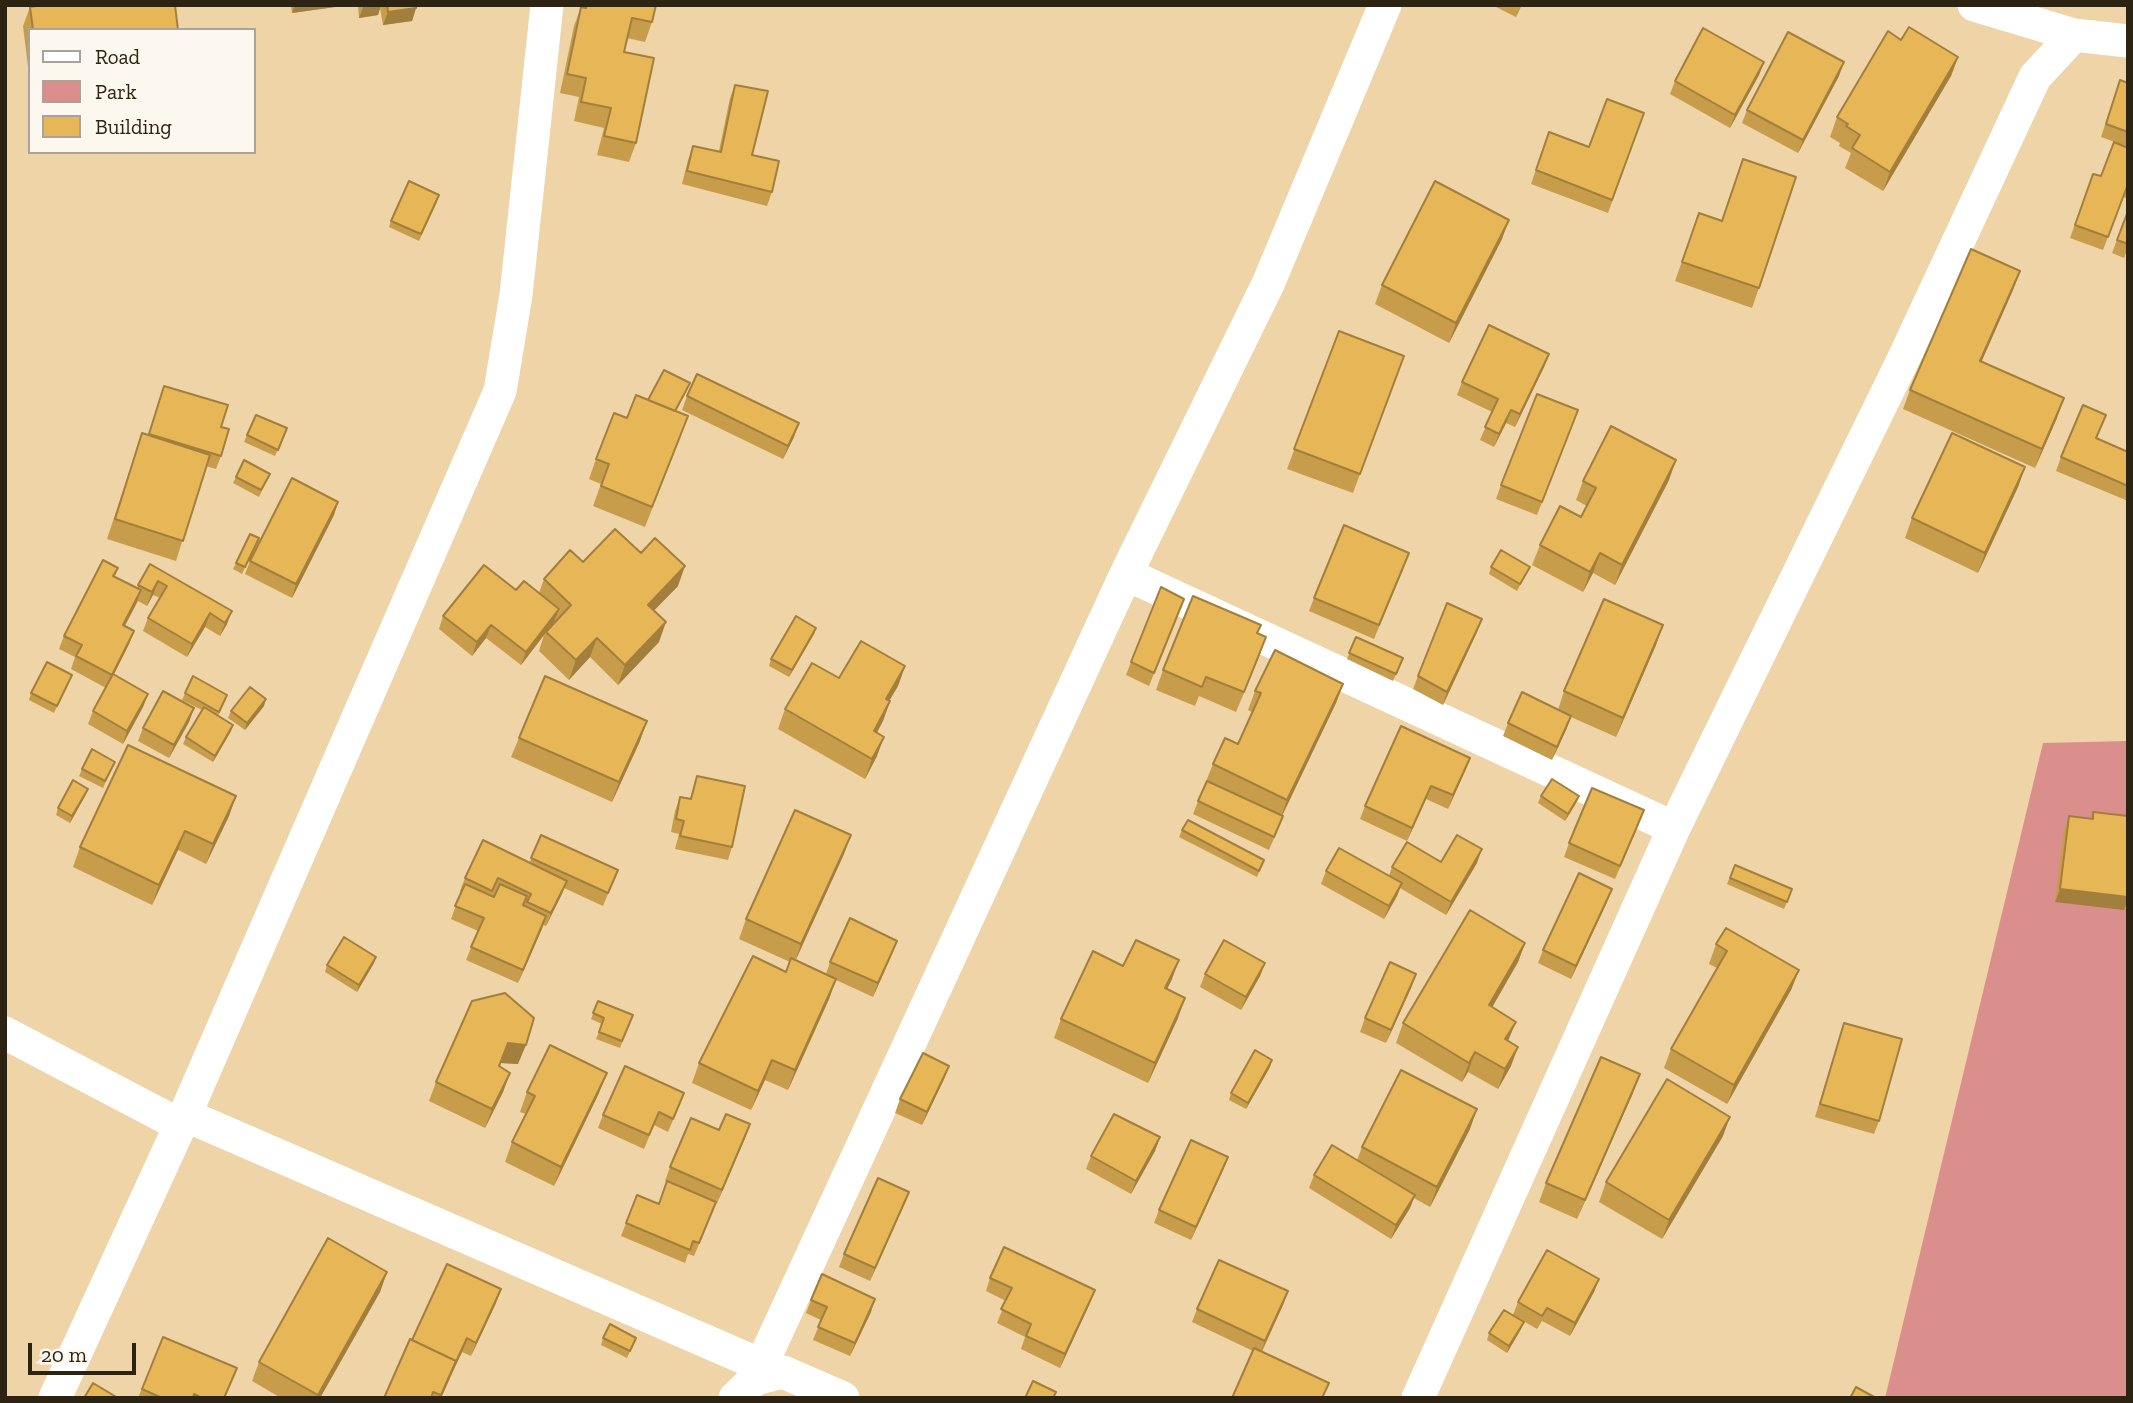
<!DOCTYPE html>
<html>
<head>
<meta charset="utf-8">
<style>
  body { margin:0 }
  #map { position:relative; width:2133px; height:1403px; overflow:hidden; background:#eed4a7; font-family:"Zilla Slab",serif }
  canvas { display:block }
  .frame { position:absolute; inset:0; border:7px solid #2d2312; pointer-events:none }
  .legend { position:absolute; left:28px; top:28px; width:228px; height:126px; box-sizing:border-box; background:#fdf8ef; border:2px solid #aaa397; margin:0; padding:9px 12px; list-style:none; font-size:21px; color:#2d2312 }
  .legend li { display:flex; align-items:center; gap:14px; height:35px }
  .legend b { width:35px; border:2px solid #aaa397 }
  .scale { position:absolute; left:28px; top:1343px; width:108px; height:32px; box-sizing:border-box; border:4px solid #2d2312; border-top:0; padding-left:9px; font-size:21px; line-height:24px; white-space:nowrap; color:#2d2312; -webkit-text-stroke:5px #fdf8ef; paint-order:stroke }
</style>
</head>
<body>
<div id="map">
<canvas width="2133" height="1403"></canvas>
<div class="frame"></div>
<ul class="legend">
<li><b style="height:9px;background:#fff"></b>Road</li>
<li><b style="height:19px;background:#db8f8c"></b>Park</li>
<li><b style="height:19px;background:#e7b657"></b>Building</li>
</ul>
<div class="scale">20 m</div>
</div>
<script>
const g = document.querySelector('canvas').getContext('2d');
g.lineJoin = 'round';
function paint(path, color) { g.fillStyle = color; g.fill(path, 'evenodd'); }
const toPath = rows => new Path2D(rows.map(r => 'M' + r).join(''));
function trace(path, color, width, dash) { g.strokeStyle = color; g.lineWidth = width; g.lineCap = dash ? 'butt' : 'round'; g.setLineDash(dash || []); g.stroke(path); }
paint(toPath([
  [2128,741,2128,1398,1885,1398,2043,743]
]), '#db8f8c');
trace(toPath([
  [1974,5,2074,35],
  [1126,574,1674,828],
  [5,1033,180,1125],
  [185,1115,763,1366],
  [755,1379,1126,574,1268,284,1385,5],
  [55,1398,185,1115,500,391,516,295,547,5],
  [735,1398,755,1379,783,1372,843,1398],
  [1418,1398,1674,828,1903,360,2035,77,2074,35,2128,41]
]), '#fff', 33);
paint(toPath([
  [291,5,336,5,335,7,292,13],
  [358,5,416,5,416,8,412,21,383,25,380,8,378,15,359,18],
  [584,5,656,5,652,22,645,42,627,38,624,52,636,143,629,162,597,155,604,128,574,121,579,97,560,93,574,26,581,7,584,7],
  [1492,5,1522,5,1516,17],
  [30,7,178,30,30,30,30,83,23,26],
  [1901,40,1958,57,1951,76,1883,191,1845,168,1851,153,1839,146,1840,143,1830,137,1837,117],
  [1764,62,1759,75,1730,128,1670,94,1675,81],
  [1839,76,1798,153,1742,123,1747,110],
  [2128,83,2128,147,2101,137,2115,94],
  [735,85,752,155,772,192,767,206,682,184,688,160,693,146,719,151,730,98],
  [1644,113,1608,213,1531,184,1549,132,1589,147],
  [2128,148,2128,199,2123,197,2103,250,2070,238,2093,174,2101,176],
  [437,202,419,241,389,227,391,221],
  [2128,211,2128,248,2124,258,2112,253],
  [1699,213,1722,220,1759,288,1752,308,1675,281],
  [1502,239,1449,343,1375,304,1382,285],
  [2013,290,1981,362,2057,418,2035,468,1903,409,1910,390],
  [1339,331,1404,356,1353,493,1287,469],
  [1549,354,1544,367,1515,427,1506,423,1494,447,1480,440,1492,412,1457,395,1462,382],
  [164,386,221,427,221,456,216,469,206,466,176,561,107,539,142,433,148,435],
  [687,390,676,411,681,436,645,527,593,506,601,484,589,479,596,459,627,418,648,400],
  [687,396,794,437,783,459,682,410],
  [2106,415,2096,438,2128,452,2128,501,2056,471,2061,457],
  [1573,424,1537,515,1496,499,1501,485],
  [287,428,275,456,244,442,247,435],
  [2025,467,2018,487,1978,573,1905,538,1912,518],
  [270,474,259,497,233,483,236,477],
  [1669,480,1615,585,1593,573,1583,592,1532,565,1540,545,1581,517,1587,506,1576,500,1583,481],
  [338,502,334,515,292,598,245,574,250,561],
  [259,538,242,574,233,569,236,563],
  [641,553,678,586,654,610,659,642,618,685,590,657,569,680,539,651,544,635,521,665,486,638,472,656,439,629,443,616,516,590,539,593,544,579,583,562],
  [150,564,227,624,220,636,205,627,187,657,143,631,148,618,160,598,153,595,147,606,138,601,125,626,134,631,129,644,114,674,148,694,143,707,123,744,88,724,93,711,106,688,71,669,75,657,59,649,64,636,118,568,115,577,137,588],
  [1404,567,1374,639,1309,611,1314,598],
  [1491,567,1527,573,1517,591,1489,574],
  [1184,599,1149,686,1126,675,1131,662],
  [1482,619,1477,632,1443,705,1413,689,1418,676],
  [816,628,814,634,789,677,769,666,771,659],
  [1257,633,1266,637,1236,712,1199,696,1195,706,1156,690,1163,670],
  [1356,637,1403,658,1393,681,1347,659],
  [1656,645,1616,737,1571,717,1566,730,1552,760,1503,736,1508,723,1558,710,1564,691],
  [905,666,898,686,889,701,890,701,883,721,877,733,877,756,865,779,778,729,785,709,839,678],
  [72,675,54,713,29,700,31,693],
  [1343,684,1336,703,1282,816,1283,816,1278,829,1269,850,1193,814,1213,764,1238,744,1252,712,1248,710,1255,691],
  [185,693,227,695,218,716,231,731,213,762,183,744,186,737,202,710,182,700],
  [264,706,245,730,228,718,231,711],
  [194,708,189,722,169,758,138,741,143,728],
  [519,738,640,741,612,802,511,757],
  [115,762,103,788,79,776,82,769],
  [1465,771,1448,809,1426,799,1407,841,1360,819,1365,806],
  [697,776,732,847,728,860,675,849,679,834,671,832,675,811,680,797,690,799],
  [88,789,85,796,70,823,56,815,58,808],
  [236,796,229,816,206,864,178,850,152,905,73,867,80,847],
  [1541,796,1579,796,1576,803,1565,821,1538,803],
  [2093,812,2128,816,2128,900,2124,910,2055,902,2064,829,2069,816,2091,818],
  [1639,824,1615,879,1564,857,1569,843],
  [1182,830,1264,860,1257,877,1179,837],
  [541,835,618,870,603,906,564,888,546,926,543,925,518,983,466,960,478,931,451,919,461,892,460,891,465,878,530,862],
  [844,854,795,960,826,974,830,962,892,954,873,997,836,980,829,999,788,1090,765,1080,751,1110,692,1083,699,1063,786,972,790,962,739,939,746,919],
  [1441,862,1477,863,1446,915,1400,888,1397,896,1384,919,1321,884,1326,871,1389,876,1392,867],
  [1735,865,1792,889,1784,909,1727,884],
  [1607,902,1571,979,1538,963,1543,950],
  [1525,943,1518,962,1492,1007,1508,1041,1511,1066,1498,1089,1468,1072,1462,1082,1396,1043,1403,1023],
  [1716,944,1799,970,1791,990,1727,1104,1664,1068,1671,1049,1717,968,1709,964],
  [376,957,374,963,357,992,325,972,327,965],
  [1265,963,1260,976,1241,1010,1200,987,1205,974],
  [1123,966,1172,979,1167,989,1178,1018,1148,1083,1054,1038,1061,1019],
  [1416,974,1411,988,1386,1043,1360,1032,1365,1018],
  [472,1001,518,1064,501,1063,500,1066,510,1073,503,1092,485,1128,429,1101,436,1082],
  [598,1001,633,1015,620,1048,596,1039,602,1024,591,1019],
  [1844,1023,1879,1121,1874,1134,1815,1117],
  [949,1066,944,1079,922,1125,895,1113,900,1099],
  [1270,1067,1246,1109,1229,1100,1231,1093],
  [527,1092,599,1093,554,1186,505,1162,512,1142,526,1114,520,1112],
  [1633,1093,1577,1219,1539,1202,1546,1183],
  [679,1106,668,1132,654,1125,644,1149,598,1128,603,1115],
  [1470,1129,1430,1207,1414,1198,1410,1208,1391,1239,1309,1188,1314,1175,1357,1160,1362,1147],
  [719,1130,745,1138,717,1203,716,1203,694,1256,688,1254,685,1263,621,1236,637,1195,659,1204,667,1182,665,1181,670,1167],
  [1723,1136,1662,1239,1599,1202,1606,1182],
  [1160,1137,1155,1151,1131,1194,1086,1169,1091,1156],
  [1228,1157,1223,1170,1191,1240,1154,1223,1159,1210],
  [909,1192,870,1281,839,1267,844,1254],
  [387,1272,380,1292,320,1398,281,1398,252,1381,259,1362],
  [990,1278,1090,1303,1060,1368,1021,1349,1025,1337,997,1323,1006,1301,986,1291],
  [1599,1279,1594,1292,1570,1336,1542,1321,1537,1329,1513,1315,1518,1302],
  [1288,1291,1283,1305,1262,1352,1253,1351,1192,1322,1197,1309],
  [811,1300,871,1312,850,1356,813,1340,821,1320,806,1313],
  [496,1303,471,1356,462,1352,441,1398,384,1398,412,1340],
  [1521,1329,1507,1353,1487,1340,1489,1333],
  [163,1337,237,1368,225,1398,138,1398],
  [603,1338,636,1338,627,1358,601,1345]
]), '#c79d4b');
paint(toPath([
  [295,5,336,5,335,7,292,13],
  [364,5,381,5,378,15,359,18],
  [416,8,412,21,383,25,388,12],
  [1958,57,1951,76,1883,191,1890,172],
  [1764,62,1759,75,1730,128,1735,115],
  [1844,62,1839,76,1798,153,1803,140],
  [1509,220,1502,239,1449,343,1456,323],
  [2020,271,2013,290,1973,381,1980,361],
  [1549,354,1544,367,1515,427,1520,414],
  [2064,398,2057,418,2035,468,2042,449],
  [1511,410,1506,423,1494,447,1499,434],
  [799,423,794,437,783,459,788,446],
  [1676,460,1669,480,1615,585,1622,565],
  [2025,467,2018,487,1978,573,1985,553],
  [338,502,334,515,292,598,296,584],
  [1600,553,1593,573,1583,592,1590,572],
  [685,566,678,586,641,624,648,605],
  [158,581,153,595,147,606,152,592],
  [141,590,136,604,118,638,123,625],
  [559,609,554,622,546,632,544,635,521,665,526,652],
  [232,611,227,624,220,636,225,623],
  [210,613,205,627,187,657,192,644],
  [1482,619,1477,632,1443,705,1447,692],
  [666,622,659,642,618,685,625,665],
  [491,625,486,638,472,656,477,642],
  [1663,625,1656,645,1616,737,1623,718],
  [816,628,814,634,789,677,792,670],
  [134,631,129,644,107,688,112,675],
  [1266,637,1259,657,1236,712],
  [597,638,590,657,569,680,576,660],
  [905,666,898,686,879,718,886,699],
  [1343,684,1336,703,1280,820,1287,800],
  [148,694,143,707,123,744,127,731],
  [266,699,264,706,245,730,247,723],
  [890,701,883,721,867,750,874,731],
  [194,708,189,722,169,758,174,745],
  [1571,716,1566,730,1552,760,1557,747],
  [647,721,640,741,612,802,619,782],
  [233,725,231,731,213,762,215,756],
  [884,737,877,756,865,779,872,759],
  [1470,758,1465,771,1448,809,1453,795],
  [1431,786,1426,799,1407,841,1412,828],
  [88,789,85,796,70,823,72,816],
  [236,796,229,816,206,864,213,844],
  [1579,796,1576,803,1565,821,1568,814],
  [185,831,178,850,152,905,159,885],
  [851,835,844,854,794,964,801,944],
  [1482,849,1477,863,1446,915,1451,902],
  [567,881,562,894,546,926,551,913],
  [1402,883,1397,896,1384,919,1389,906],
  [1612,889,1607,902,1571,979,1576,966],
  [2060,889,2128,897,2128,900,2124,910,2055,902],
  [546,916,542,929,518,983,523,970],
  [897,941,892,954,873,997,878,983],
  [1525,943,1518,962,1482,1025,1489,1005],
  [376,957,374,963,357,992,359,985],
  [1179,960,1172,979,1158,1008,1165,988],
  [1265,963,1260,976,1241,1010,1246,997],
  [1799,970,1791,990,1727,1104,1734,1085],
  [1416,974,1411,988,1386,1043,1391,1030],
  [836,979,829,999,788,1090,795,1070],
  [1185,998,1178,1018,1148,1083,1155,1063],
  [1516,1022,1508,1041,1505,1039],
  [508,1043,526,1045,518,1064,501,1063,492,1085],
  [1518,1047,1511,1066,1498,1089,1505,1069],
  [1475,1052,1468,1072,1462,1082,1469,1063],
  [772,1060,765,1080,751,1110,758,1091],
  [1272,1060,1270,1067,1246,1109,1248,1103],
  [949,1066,944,1079,922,1125,927,1112],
  [510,1073,503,1092,485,1128,492,1109],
  [607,1073,599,1093,554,1186,561,1167],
  [1640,1074,1633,1093,1577,1219,1585,1200],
  [1477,1109,1470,1129,1430,1207,1437,1187],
  [1730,1117,1723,1136,1662,1239,1669,1220],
  [750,1124,745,1138,717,1203,722,1190],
  [1160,1137,1155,1151,1131,1194,1136,1181],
  [1228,1157,1223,1170,1191,1240,1196,1227],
  [909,1192,904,1205,870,1281,875,1268],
  [1415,1195,1410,1208,1391,1239,1396,1225],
  [387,1272,380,1292,320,1398,317,1398],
  [1599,1279,1594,1292,1570,1336,1575,1323],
  [501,1289,496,1303,471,1356,476,1343],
  [1095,1290,1090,1303,1060,1368,1065,1354],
  [1288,1291,1283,1305,1260,1354,1265,1341],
  [875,1299,871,1312,850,1356,855,1343],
  [1524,1322,1521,1329,1507,1353,1509,1346],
  [467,1338,462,1352,450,1377,455,1364],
  [456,1361,449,1380,441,1398,440,1398]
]), '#a27f3d');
const building = toPath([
  [42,5,175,5,178,30,33,30,30,7,42,5],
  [387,5,416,5,416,8,388,12,387,5],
  [587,5,656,5,652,22,632,18,624,52,654,58,636,143,604,136,611,108,581,102,586,78,567,74,581,7,586,8,587,5],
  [1909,27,1958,57,1890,172,1852,148,1860,135,1846,126,1848,124,1837,117,1888,31,1901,40,1909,27],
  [1703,28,1764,62,1735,115,1675,81,1703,28],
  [1788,32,1844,62,1803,140,1747,110,1788,32],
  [2120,80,2128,83,2128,132,2106,124,2120,80],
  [735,85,768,91,752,155,779,161,772,192,687,171,693,146,721,152,735,85],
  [1607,99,1644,113,1612,200,1536,170,1549,132,1589,147,1607,99],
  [2114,142,2128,148,2128,184,2108,237,2075,225,2093,174,2101,176,2114,142],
  [1743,159,1796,177,1759,288,1682,262,1699,213,1722,221,1743,159],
  [409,181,439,195,421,234,391,221,409,181],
  [1435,181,1509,220,1456,323,1382,285,1435,181],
  [2128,211,2128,244,2117,240,2128,211],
  [1971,249,2020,271,1980,361,2064,398,2042,449,1910,390,1971,249],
  [1489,325,1549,354,1520,414,1511,410,1499,434,1485,427,1498,399,1462,382,1489,325],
  [1339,331,1404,356,1360,474,1294,449,1339,331],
  [664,370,690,383,675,411,648,400,664,370],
  [697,374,799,423,788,446,687,396,697,374],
  [164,386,228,405,221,427,229,429,221,456,149,434,164,386],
  [1537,394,1578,410,1542,502,1501,485,1537,394],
  [636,395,688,416,652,507,601,486,609,464,596,459,614,413,627,418,636,395],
  [2083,405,2106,415,2096,438,2128,452,2128,486,2061,457,2083,405],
  [256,415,287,428,278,450,247,435,256,415],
  [1611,426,1676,460,1622,565,1600,553,1590,572,1540,545,1560,506,1581,517,1596,488,1583,481,1611,426],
  [142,433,210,455,183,541,115,519,142,433],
  [1952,433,2025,467,1985,553,1912,518,1952,433],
  [244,460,270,474,261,490,236,477,244,460],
  [292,478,338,502,296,584,250,561,292,478],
  [1344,525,1409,553,1379,625,1314,598,1344,525],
  [615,529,641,553,655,538,685,566,648,605,666,622,625,665,597,638,576,660,546,632,571,605,544,579,570,550,583,562,615,529],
  [250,534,259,538,245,567,236,563,250,534],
  [1501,550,1530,567,1520,584,1491,567,1501,550],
  [103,560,118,568,113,576,141,590,123,625,134,631,112,675,76,656,82,645,64,636,103,560],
  [150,564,232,611,225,623,210,613,192,644,148,618,167,586,158,581,152,592,138,585,150,564],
  [484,565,516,590,524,581,559,609,526,652,491,625,477,642,443,616,484,565],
  [1161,587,1184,599,1154,673,1131,662,1161,587],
  [1193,596,1261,625,1257,633,1266,637,1244,692,1206,677,1202,687,1163,670,1193,596],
  [1604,599,1663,625,1623,718,1564,691,1604,599],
  [1447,603,1482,619,1447,692,1418,676,1447,603],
  [796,616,816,628,792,670,771,659,796,616],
  [1356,637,1403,658,1396,674,1349,653,1356,637],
  [861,641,905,666,886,699,890,701,874,731,884,737,872,759,785,709,812,663,839,678,861,641],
  [1275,650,1343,684,1287,800,1213,764,1225,738,1238,744,1261,693,1255,691,1275,650],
  [47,662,72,675,57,706,31,693,47,662],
  [113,674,148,694,127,731,93,711,113,674],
  [193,676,227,695,219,712,185,693,193,676],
  [545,676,647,721,619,782,519,738,545,676],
  [250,687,266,699,247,723,231,711,250,687],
  [163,691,194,708,174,745,143,728,163,691],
  [1522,692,1571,716,1557,747,1508,723,1522,692],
  [204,707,233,725,215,756,186,737,204,707],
  [1401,726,1470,758,1453,795,1431,786,1412,828,1365,806,1401,726],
  [128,745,236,796,213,844,185,831,159,885,80,847,128,745],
  [92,749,115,762,105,781,82,769,92,749],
  [697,776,745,786,732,847,680,836,684,821,676,819,680,797,691,799,697,776],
  [1552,779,1579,796,1568,814,1541,796,1552,779],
  [73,780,88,789,72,816,58,808,73,780],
  [1207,781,1283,816,1274,837,1198,801,1207,781],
  [1592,788,1644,810,1620,866,1569,843,1592,788],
  [795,810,851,835,801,944,746,919,795,810],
  [2093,812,2128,816,2128,897,2060,889,2069,816,2093,819,2093,812],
  [1188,820,1264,860,1259,871,1182,830,1188,820],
  [541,835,618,870,608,893,531,858,541,835],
  [1457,835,1482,849,1451,902,1392,867,1407,842,1441,862,1457,835],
  [483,840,567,881,551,913,527,902,531,894,498,878,492,891,465,878,483,840],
  [1339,848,1402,883,1389,906,1326,871,1339,848],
  [1735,865,1792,889,1787,902,1730,878,1735,865],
  [1579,873,1612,889,1576,966,1543,950,1579,873],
  [465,884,494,897,500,884,527,896,523,905,546,916,523,970,471,947,484,918,455,906,465,884],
  [1470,910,1525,943,1489,1005,1516,1022,1505,1039,1518,1047,1505,1069,1475,1052,1469,1063,1403,1023,1470,910],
  [850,918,897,941,878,983,830,962,850,918],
  [1726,928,1799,970,1734,1085,1671,1049,1727,951,1716,944,1726,928],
  [344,937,376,957,359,985,327,965,344,937],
  [1136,940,1179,960,1165,988,1185,998,1155,1063,1061,1019,1093,951,1123,966,1136,940],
  [1224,940,1265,963,1246,997,1205,974,1224,940],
  [753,956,786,972,791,958,836,979,795,1070,772,1060,758,1091,699,1063,753,956],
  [1390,962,1416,974,1391,1030,1365,1018,1390,962],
  [505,993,534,1018,526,1045,508,1043,499,1066,510,1073,492,1109,436,1082,472,1001,505,993],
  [598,1001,633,1015,622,1041,599,1032,604,1018,593,1013,598,1001],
  [1844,1023,1902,1039,1879,1121,1820,1104,1844,1023],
  [550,1045,607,1073,561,1167,512,1142,535,1096,527,1092,550,1045],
  [1255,1050,1272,1060,1248,1103,1231,1093,1255,1050],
  [923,1053,949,1066,927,1112,900,1099,923,1053],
  [1601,1057,1640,1074,1585,1200,1546,1183,1601,1057],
  [625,1066,684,1093,673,1119,659,1112,649,1135,603,1115,625,1066],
  [1401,1070,1477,1109,1437,1187,1362,1147,1401,1070],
  [1667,1079,1730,1117,1669,1220,1606,1182,1667,1079],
  [726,1114,750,1124,722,1190,670,1167,691,1118,719,1130,726,1114],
  [1114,1114,1160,1137,1136,1181,1091,1156,1114,1114],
  [1191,1140,1228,1157,1196,1227,1159,1210,1191,1140],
  [1332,1145,1415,1195,1396,1225,1314,1175,1332,1145],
  [878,1178,909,1192,875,1268,844,1254,878,1178],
  [667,1181,716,1202,699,1243,693,1241,690,1250,626,1223,637,1195,659,1204,667,1181],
  [328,1238,387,1272,318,1395,259,1362,328,1238],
  [1004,1247,1095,1290,1065,1354,1026,1336,1031,1324,1001,1309,1012,1288,990,1278,1004,1247],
  [1547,1250,1599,1279,1575,1323,1547,1308,1542,1316,1518,1302,1547,1250],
  [1219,1260,1288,1291,1265,1341,1197,1309,1219,1260],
  [447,1264,501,1289,476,1343,467,1338,455,1364,456,1361,412,1340,447,1264],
  [822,1274,875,1299,855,1343,818,1327,827,1307,811,1300,822,1274],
  [1504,1310,1524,1322,1509,1346,1489,1333,1504,1310],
  [610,1324,636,1338,630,1351,603,1338,610,1324],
  [163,1337,237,1368,224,1398,202,1398,194,1394,193,1398,162,1398,142,1389,163,1337],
  [410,1339,456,1361,441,1395,433,1392,431,1398,384,1398,410,1339],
  [1254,1348,1329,1383,1322,1398,1232,1398,1254,1348],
  [1033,1381,1056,1392,1053,1398,1025,1398,1033,1381],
  [93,1383,118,1398,84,1398,93,1383],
  [1856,1387,1876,1398,1850,1398,1856,1387]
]);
paint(building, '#e7b657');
trace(building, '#a27f3d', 2);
</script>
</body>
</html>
